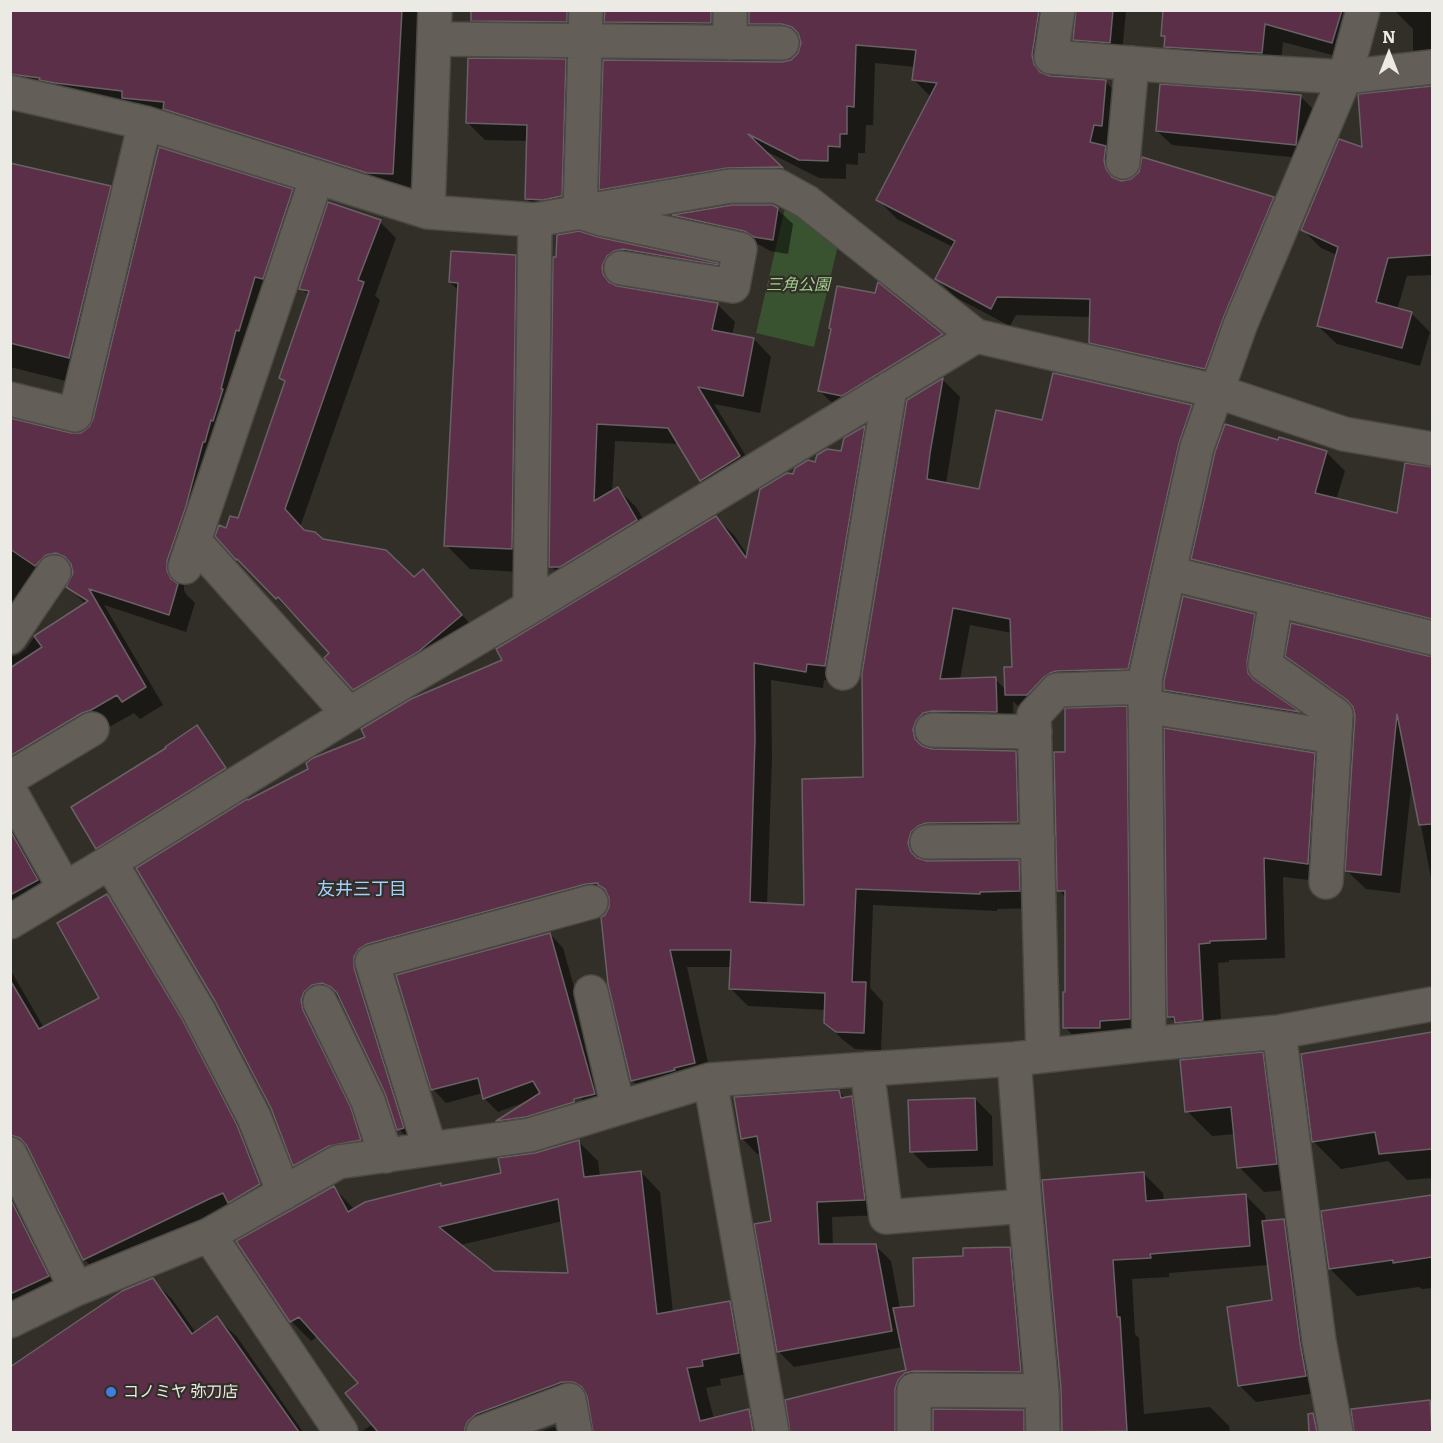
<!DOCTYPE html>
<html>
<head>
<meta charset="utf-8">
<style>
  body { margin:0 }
  #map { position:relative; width:1443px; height:1443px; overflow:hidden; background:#322f28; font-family:Literata,serif }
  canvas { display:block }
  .frame { position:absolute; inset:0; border:12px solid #eceae5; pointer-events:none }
  .north { position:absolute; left:1359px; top:24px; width:60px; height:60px; -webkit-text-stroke:4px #322f28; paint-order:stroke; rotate:0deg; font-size:16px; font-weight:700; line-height:24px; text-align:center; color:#eceae5 }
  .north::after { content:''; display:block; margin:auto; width:21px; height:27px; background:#eceae5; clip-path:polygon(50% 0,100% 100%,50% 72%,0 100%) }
</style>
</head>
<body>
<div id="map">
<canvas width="1443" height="1443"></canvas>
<div class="frame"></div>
<div class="north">N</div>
</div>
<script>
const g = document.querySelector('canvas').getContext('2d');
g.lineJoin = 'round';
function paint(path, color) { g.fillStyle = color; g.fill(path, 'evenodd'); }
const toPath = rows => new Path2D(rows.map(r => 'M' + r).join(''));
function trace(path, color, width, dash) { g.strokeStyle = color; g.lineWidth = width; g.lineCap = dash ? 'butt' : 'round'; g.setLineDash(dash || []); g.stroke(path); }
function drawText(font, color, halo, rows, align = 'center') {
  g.font = font + ' Literata,"Noto Sans JP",serif'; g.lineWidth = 4.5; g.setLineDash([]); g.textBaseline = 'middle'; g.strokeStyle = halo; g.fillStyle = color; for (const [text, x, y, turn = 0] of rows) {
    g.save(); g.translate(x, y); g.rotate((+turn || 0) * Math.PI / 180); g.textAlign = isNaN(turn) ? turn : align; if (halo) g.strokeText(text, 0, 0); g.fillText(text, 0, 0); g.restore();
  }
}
paint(toPath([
  [785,208,840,237,814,347,756,333]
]), '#39522f');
paint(toPath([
  [10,10,434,10,413,193,10,90],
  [473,10,602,10,586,28,491,39,472,20],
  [606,10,746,10,729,42,625,40,606,22],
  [750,10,1059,10,1059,24,1051,77,1106,82,1124,100,1122,182,1273,198,1292,217,1223,387,1109,361,1090,342,1091,317,1016,315,1010,326,955,297,936,278,953,247,897,219,878,200,931,97,914,80,915,67,875,63,873,125,866,125,865,153,858,153,858,165,846,164,846,179,819,178,762,149,798,185,620,208,601,189,783,63,792,60,800,53,802,42,769,42,750,23],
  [1078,10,1126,10,1122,55,1087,52,1074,39],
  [1165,10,1366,10,1351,60,1283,42,1280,72,1184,65,1165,46,1166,39,1163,35],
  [1394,10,1432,10,1432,68,1413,50,1413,29],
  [565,61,582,78,578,213,543,215,526,198,528,141,485,140,468,123],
  [1432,87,1432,275,1407,276,1397,310,1411,313,1430,332,1420,366,1337,344,1318,326,1337,255,1321,248,1303,230,1364,149,1360,96],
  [1301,97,1315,111,1310,159,1172,145,1157,131],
  [10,164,110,188,143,220,292,191,310,208,184,579,184,590,186,594,195,603,186,632,104,605,163,705,140,719,134,713,109,727,100,730,10,781,10,657,18,655,26,649,33,639,86,604,68,587,74,574,74,570,63,573,54,582,35,570,10,609,10,420,70,435,81,434,90,429,95,420,102,390,10,367],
  [732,206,777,209,793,224,788,254,770,251,760,245,689,230,675,216],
  [380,222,396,238,375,296,380,300,300,527,304,531,323,541,439,588,477,632,370,706,354,689,331,653,295,613,293,615,255,575,227,530,239,519,285,383,280,378,309,296,301,288],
  [559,236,717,265,734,281,620,284,620,288,717,304,735,322,732,335,754,339,771,357,760,413,714,404,757,474,718,497,701,480,680,444,615,441,612,493,618,489,636,507,654,538,568,584,551,566],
  [515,256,539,281,536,573,470,569,446,545,459,291,450,282],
  [879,285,942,335,954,347,854,407,831,402,819,390,876,295],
  [943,380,960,397,946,484,980,491,1044,422,1191,406,1209,424,1145,686,1024,712,1013,701,1014,729,933,739,931,750,1016,753,1033,770,1035,839,928,850,925,862,1018,861,1036,879,1037,908,997,909,997,911,873,905,870,988,883,1002,881,1050,855,1049,843,1040,825,1022,826,1010,748,1006,731,989,732,967,687,967,712,1081,650,1098,632,1080,606,916,610,908,611,900,604,901,385,961,416,1147,399,1129,386,1092,341,1000,330,1002,377,1157,312,1182,295,1165,248,802,367,738,504,661,716,518,734,535,748,556,795,476,817,463,842,453,865,427,882,444,842,683,824,680,823,688,771,680,772,758,767,905,805,906,864,779,908,401],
  [970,625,1012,633,1013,668,1006,690,995,679,960,680],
  [1279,441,1326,452,1345,471,1336,500,1398,515,1429,469,1432,469,1432,632,1211,577,1193,559],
  [1254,615,1271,632,1263,680,1264,689,1299,714,1313,728,1182,707,1165,689],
  [1287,656,1432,658,1432,883,1412,779,1400,893,1366,889,1347,871,1356,716,1355,709,1306,675],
  [1126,708,1138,720,1142,1031,1077,1040,1065,1027,1067,994,1066,898,1059,890,1067,753],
  [197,727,205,735,233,777,105,856,97,848],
  [1166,730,1314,754,1334,774,1327,882,1283,877,1285,958,1229,960,1229,962,1218,963,1222,1039,1188,1036,1169,1016],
  [10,830,25,845,55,897,10,922],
  [107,895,124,913,199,1038,277,1202,101,1276,84,1259,30,1152,20,1154,10,1164,10,969,44,1028,101,998],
  [550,934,563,948,608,1107,511,1134,498,1121,528,1102,528,1101,498,1112,484,1098,483,1093,446,1103,433,1089],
  [581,1098,582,1101,553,1110,553,1107],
  [1432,1033,1432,1178,1407,1180,1388,1161,1341,1169,1314,1142,1302,1055],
  [1262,1054,1288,1079,1302,1189,1264,1192,1239,1167,1235,1134,1212,1136,1187,1111],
  [839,1091,846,1099,851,1098,866,1113,880,1215,832,1217,833,1246,876,1246,891,1261,900,1309,916,1307,964,1258,1009,1248,1029,1268,1040,1391,934,1390,914,1432,792,1432,792,1429,908,1371,903,1347,794,1367,778,1351,773,1222,762,1153,757,1154,742,1138],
  [975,1099,992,1116,993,1166,928,1168,911,1151],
  [578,1141,598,1161,600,1177,641,1172,660,1192,673,1313,729,1303,749,1322,758,1372,720,1379,721,1385,706,1388,714,1419,748,1410,768,1430,768,1432,595,1432,590,1401,582,1401,498,1432,361,1432,373,1424,360,1383,318,1336,311,1341,291,1321,238,1242,334,1188,355,1210,440,1185,443,1188,503,1174,536,1154],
  [563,1221,569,1274,494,1273,460,1245],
  [1144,1174,1163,1193,1164,1201,1246,1196,1265,1215,1266,1222,1284,1220,1301,1237,1323,1392,1256,1402,1239,1385,1274,1301,1269,1265,1169,1273,1169,1277,1132,1279,1135,1334,1139,1338,1144,1414,1210,1407,1229,1426,1230,1432,1063,1432,1062,1390],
  [10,1182,65,1293,10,1319],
  [1432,1197,1432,1288,1422,1289,1419,1287,1357,1296,1330,1269,1323,1212],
  [153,1280,172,1299,196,1333,217,1318,237,1337,303,1432,10,1432,10,1369],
  [1429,1402,1432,1405,1432,1432,1356,1432,1356,1429],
  [934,1410,1023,1411,1043,1431,1043,1432,934,1432],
  [554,1427,560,1432,540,1432]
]), '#0007');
const building = toPath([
  [10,10,402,10,393,174,367,173,163,109,164,102,122,98,122,91,55,83,39,80,40,78,10,74,10,10],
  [471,10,567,10,567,22,471,21,471,10],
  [605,10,711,10,711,23,604,22,605,10],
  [749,10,1039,10,1032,55,1034,64,1040,72,1050,76,1106,80,1102,126,1094,125,1090,142,1106,146,1104,160,1106,169,1112,177,1121,181,1131,179,1139,172,1142,157,1274,197,1224,316,1205,369,1089,343,1090,299,997,297,991,309,935,279,955,241,876,200,937,83,912,80,916,50,856,45,854,107,847,106,847,134,840,134,840,147,828,146,828,161,799,160,748,134,783,168,778,167,727,168,599,190,603,60,782,62,791,60,798,53,801,43,798,33,792,27,782,24,749,24,749,10],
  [1076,10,1113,10,1110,43,1073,40,1076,10],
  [1163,10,1342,10,1332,43,1265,24,1262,53,1164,47,1165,36,1161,36,1163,10],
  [468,58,566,59,562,196,543,200,525,199,527,125,466,123,468,58],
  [1160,84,1259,91,1301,95,1296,145,1156,131,1160,84],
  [1432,86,1432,255,1388,258,1376,302,1412,312,1402,348,1317,326,1338,247,1301,230,1339,139,1362,147,1358,94,1432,86],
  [159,147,293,189,263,279,255,277,239,331,236,330,221,389,223,389,213,421,211,420,205,442,203,442,186,506,167,561,167,571,171,579,178,584,169,615,89,589,146,687,122,702,117,695,91,710,82,713,10,756,10,668,42,647,34,636,88,601,66,587,73,573,71,564,65,557,56,553,46,555,35,566,10,549,10,418,71,433,81,433,89,427,93,419,159,147],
  [10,163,111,186,69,358,10,343,10,163],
  [328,202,381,220,358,280,364,282,285,509,304,530,315,532,323,539,386,550,414,577,423,569,462,615,418,652,353,690,324,658,329,653,278,597,276,599,237,559,236,560,215,536,219,525,226,528,230,516,238,518,285,381,279,378,309,291,299,289,328,202],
  [732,205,773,205,778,208,773,240,754,237,744,231,672,215,732,205],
  [579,231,598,237,718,263,718,265,623,249,614,251,607,256,602,266,603,274,609,282,617,286,718,303,712,330,754,338,743,396,698,387,740,456,700,481,668,428,597,424,594,501,618,487,637,520,560,567,549,567,553,257,556,257,557,235,579,231],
  [451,251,516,255,512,549,444,546,458,283,449,282,451,251],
  [878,282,943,334,842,396,818,391,831,329,829,328,837,286,875,293,878,282],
  [1053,373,1192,405,1179,443,1128,669,1056,671,1050,673,1044,677,1027,695,1005,695,1004,667,1012,667,1010,619,953,608,940,679,996,677,997,712,932,711,923,713,916,721,913,729,915,739,922,746,932,749,1016,751,1018,822,926,823,918,826,911,832,908,843,911,852,917,858,927,861,1019,860,1020,891,980,892,980,894,856,889,852,982,866,982,864,1033,836,1032,824,1023,825,993,729,989,731,950,670,950,695,1063,674,1068,675,1070,631,1081,608,984,601,917,605,915,609,907,609,898,605,889,598,885,598,883,586,884,367,944,359,949,354,957,354,968,404,1128,397,1130,385,1093,337,993,331,987,322,983,312,985,304,992,301,1000,303,1010,351,1108,361,1140,329,1146,293,1166,271,1108,215,1001,136,868,247,799,248,800,308,769,306,763,313,758,365,737,361,729,411,699,502,660,496,649,716,516,746,558,760,489,787,473,793,474,795,468,808,460,815,462,817,455,827,449,841,451,844,438,865,426,825,666,807,664,806,672,754,663,755,739,750,902,804,905,802,779,863,777,862,673,907,400,943,378,930,453,927,479,979,489,996,410,1042,420,1053,373],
  [1225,424,1278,440,1279,437,1327,451,1315,493,1397,513,1405,463,1432,467,1432,619,1191,559,1215,452,1225,424],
  [1183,596,1255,614,1247,662,1248,673,1254,680,1300,712,1164,690,1164,681,1183,596],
  [1291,623,1428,656,1432,656,1432,824,1419,825,1397,714,1381,875,1345,871,1355,716,1353,707,1347,700,1285,656,1291,623],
  [1127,706,1130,1019,1100,1021,1100,1028,1063,1028,1063,992,1065,992,1065,891,1057,891,1054,752,1065,752,1065,708,1127,706],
  [197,725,226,768,96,849,71,807,166,748,165,747,197,725],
  [1164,728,1315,753,1308,864,1264,858,1266,939,1210,941,1210,943,1199,944,1203,1020,1175,1023,1174,1017,1167,1017,1164,728],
  [10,830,38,880,10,895,10,830],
  [107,894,182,1019,237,1125,260,1184,228,1203,223,1193,209,1199,83,1260,27,1146,20,1138,10,1135,10,980,39,1029,99,998,57,923,107,894],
  [550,933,595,1094,574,1099,574,1102,526,1117,496,1121,540,1093,533,1081,483,1099,478,1078,431,1090,396,975,550,933],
  [1432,1032,1432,1149,1379,1154,1375,1132,1312,1142,1301,1054,1432,1032],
  [1263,1052,1277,1164,1237,1168,1231,1107,1185,1112,1180,1060,1263,1052],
  [839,1090,841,1098,852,1096,865,1200,817,1202,819,1244,876,1244,892,1331,777,1352,754,1224,771,1221,757,1136,741,1139,734,1097,839,1090],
  [975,1098,977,1150,910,1152,908,1100,975,1098],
  [579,1140,584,1177,641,1171,657,1314,730,1301,739,1353,702,1360,703,1366,687,1368,700,1421,749,1409,753,1432,593,1432,587,1396,582,1387,573,1382,562,1382,476,1414,468,1421,465,1428,465,1432,378,1432,345,1393,358,1383,299,1317,290,1322,236,1241,334,1186,348,1212,365,1202,441,1183,441,1186,501,1173,498,1158,535,1153,579,1140],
  [558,1199,568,1273,494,1271,439,1227,558,1199],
  [1144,1172,1146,1201,1246,1194,1250,1246,1150,1254,1151,1258,1113,1260,1117,1317,1120,1317,1127,1431,1062,1432,1061,1389,1042,1180,1144,1172],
  [1432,1195,1432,1257,1393,1263,1393,1260,1329,1269,1321,1211,1432,1195],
  [10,1198,49,1276,10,1294,10,1198],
  [1284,1219,1300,1343,1306,1376,1238,1386,1227,1307,1272,1300,1262,1221,1284,1219],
  [1010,1247,1021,1372,914,1371,905,1373,898,1380,895,1389,895,1432,790,1432,785,1400,906,1370,893,1308,914,1306,913,1258,963,1256,963,1248,1010,1247],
  [153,1278,192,1334,217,1316,299,1432,10,1432,10,1367,122,1291,153,1278],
  [1430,1400,1432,1432,1354,1432,1351,1409,1430,1400],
  [933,1409,1024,1410,1024,1432,933,1432,933,1409],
  [1313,1413,1317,1432,1309,1432,1308,1414,1313,1413]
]);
paint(building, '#5b2f47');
trace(building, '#6a6165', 1.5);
const minor = toPath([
  [586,10,580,212,602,219,740,249,733,286,621,268],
  [1058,10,1051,57,1205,69,1345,77,1432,67],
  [435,39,782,43],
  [730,43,730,10],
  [10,92,145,123,428,212,535,220,730,186,778,186,807,202,976,336,1216,391,1344,434,1432,449],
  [1123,162,1132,63],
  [428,212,435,10],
  [10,399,75,415,145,123],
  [194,541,349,714],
  [185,567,317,177],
  [1169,573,1432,638],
  [1276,600,1265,665,1336,715,1326,882],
  [530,607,535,220],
  [10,637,54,572],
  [843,673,890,388],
  [1145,706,1334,737],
  [932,730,1035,732],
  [10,778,92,729],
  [10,791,65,889],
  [927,842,1038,841],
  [110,862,198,1010,254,1117,284,1193],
  [10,922,110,862,349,714,530,607,976,336],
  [591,992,618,1108],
  [320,1002,368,1101,386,1156],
  [1279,1032,1319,1341,1336,1432],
  [1149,1044,1145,679,1197,447,1241,323,1345,77,1363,10],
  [1043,1056,1034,715,1057,690,1145,687],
  [1014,1059,1025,1206,1042,1391,1043,1432],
  [867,1069,886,1217,1025,1206],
  [710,1080,772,1432],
  [430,1149,372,962,591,902],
  [10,1154,76,1289],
  [209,1235,341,1432],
  [10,1321,76,1289,209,1235,338,1162,530,1135,710,1080,1014,1059,1149,1044,1279,1032,1432,1004],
  [483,1432,569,1400,575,1432],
  [914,1432,914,1390,1042,1391]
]);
trace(minor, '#4c4a44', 36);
trace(minor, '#635f58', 33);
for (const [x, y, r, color] of [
  [111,1392,6,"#3f7fe0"]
]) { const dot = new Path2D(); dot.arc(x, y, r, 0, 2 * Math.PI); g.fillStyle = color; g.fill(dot); trace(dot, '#322f28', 2); }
drawText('italic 16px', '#a1cf8d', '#322f28', [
  ["三角公園",798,285]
]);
drawText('16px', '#eceae5', '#322f28', [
  ["コノミヤ 弥刀店",123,1392]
], 'left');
drawText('18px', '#a2cefc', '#322f28', [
  ["友井三丁目",362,890]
]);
</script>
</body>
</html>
